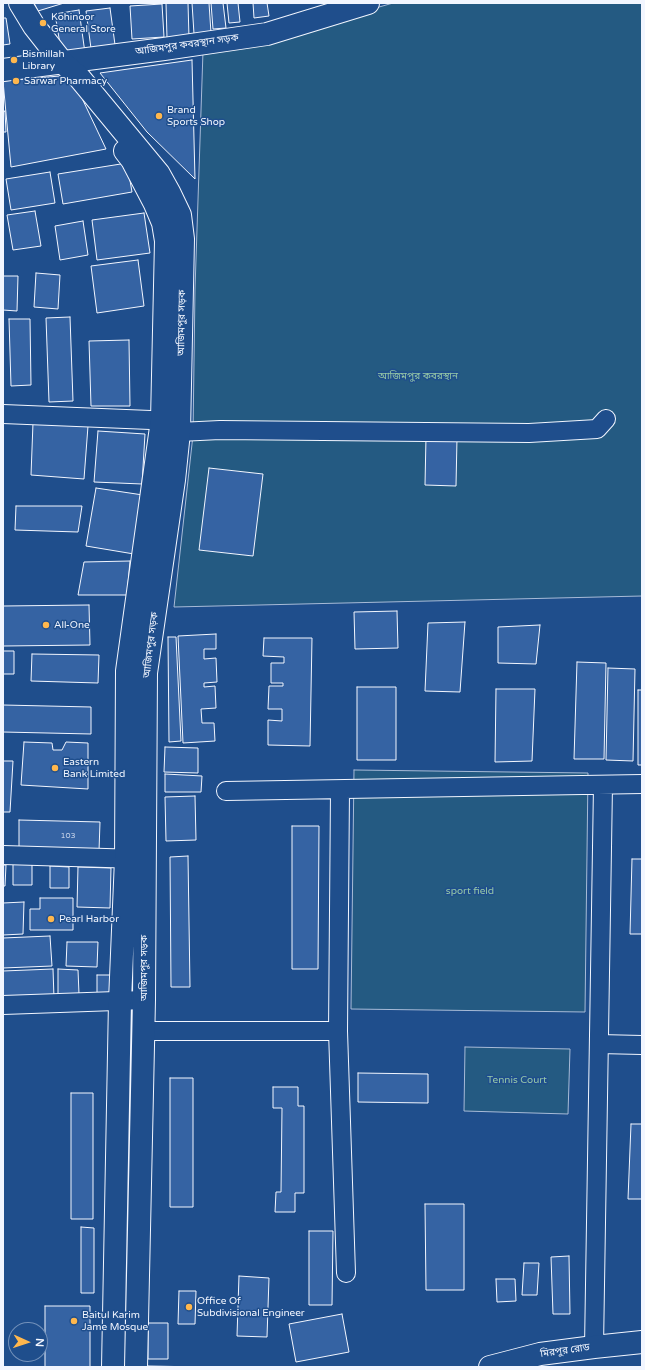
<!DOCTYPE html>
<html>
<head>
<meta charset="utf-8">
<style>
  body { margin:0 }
  #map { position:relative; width:645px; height:1370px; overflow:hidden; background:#1f4e8c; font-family:"Varela Round",sans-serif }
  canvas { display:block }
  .frame { position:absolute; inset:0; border:4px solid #f2f6ff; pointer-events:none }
  .north { position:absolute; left:8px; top:1322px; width:40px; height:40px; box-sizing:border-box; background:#1f4e8c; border:1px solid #7391ba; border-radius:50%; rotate:93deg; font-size:11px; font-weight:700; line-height:16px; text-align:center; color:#f2f6ff }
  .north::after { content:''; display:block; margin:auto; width:14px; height:18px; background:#ffb74d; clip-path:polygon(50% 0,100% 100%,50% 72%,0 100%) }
</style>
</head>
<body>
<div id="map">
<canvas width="645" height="1370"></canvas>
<div class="frame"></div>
<div class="north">N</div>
</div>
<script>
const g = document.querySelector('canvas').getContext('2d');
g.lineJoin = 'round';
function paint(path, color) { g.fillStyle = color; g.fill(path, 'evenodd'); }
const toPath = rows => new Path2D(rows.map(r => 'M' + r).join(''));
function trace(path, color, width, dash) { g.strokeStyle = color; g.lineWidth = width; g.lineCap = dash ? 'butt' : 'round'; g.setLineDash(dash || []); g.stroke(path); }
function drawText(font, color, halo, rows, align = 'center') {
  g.font = font + ' "Varela Round","Noto Sans Bengali",sans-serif'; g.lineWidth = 3; g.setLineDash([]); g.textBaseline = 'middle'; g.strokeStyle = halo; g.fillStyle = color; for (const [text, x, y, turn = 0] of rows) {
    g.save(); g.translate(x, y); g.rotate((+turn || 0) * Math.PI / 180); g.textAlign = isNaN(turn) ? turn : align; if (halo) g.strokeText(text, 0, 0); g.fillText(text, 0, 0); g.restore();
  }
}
const green = toPath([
  [393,3,642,3,642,596,174,607,193,435,195,289,203,51,279,36,393,3],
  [354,770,588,773,585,1012,351,1009,354,770],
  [465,1047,570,1049,568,1114,464,1111,465,1047]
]);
paint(green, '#245a82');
trace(green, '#a8bbd7', 1);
const building = toPath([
  [34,3,64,3,38,11,34,3],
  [166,3,188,3,189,38,167,38,166,3],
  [192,3,209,3,211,33,194,34,192,3],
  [211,3,223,3,226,28,213,29,211,3],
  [227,3,238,3,240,22,229,23,227,3],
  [253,3,267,3,269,16,254,18,253,3],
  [162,4,164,37,132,39,130,6,162,4],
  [110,8,116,52,92,56,86,11,110,8],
  [79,10,85,53,62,56,55,14,79,10],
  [3,18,6,18,10,44,3,45,3,18],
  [192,60,195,179,147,132,100,73,192,60],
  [71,75,106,149,11,167,3,81,71,75],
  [5,111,6,132,3,132,3,112,5,111],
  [127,163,132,192,63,204,58,174,127,163],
  [50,172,55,203,11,210,6,179,50,172],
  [35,211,41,246,13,250,7,215,35,211],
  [144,213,150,253,97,260,92,220,144,213],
  [83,221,88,255,60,260,55,226,83,221],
  [138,260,144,306,97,313,91,266,138,260],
  [36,273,60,275,58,309,34,307,36,273],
  [3,276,18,276,17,311,3,310,3,276],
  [70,317,73,401,49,402,46,318,70,317],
  [9,319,30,319,31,385,11,386,9,319],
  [129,340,130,406,91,406,89,341,129,340],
  [33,423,88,426,84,479,31,475,33,423],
  [98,431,145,434,142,484,94,482,98,431],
  [426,437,457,438,456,486,425,485,426,437],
  [209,468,263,474,253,556,199,550,209,468],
  [96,488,143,495,134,554,86,546,96,488],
  [16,506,82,506,78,532,15,530,16,506],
  [130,561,127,595,78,595,84,562,130,561],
  [89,605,90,645,3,646,3,606,89,605],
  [397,611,398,648,355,649,354,612,397,611],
  [465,622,460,692,425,691,428,623,465,622],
  [540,625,536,664,498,663,498,627,540,625],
  [216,634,216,649,204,649,204,659,216,658,217,682,204,683,204,687,215,686,216,708,201,709,202,723,214,723,215,741,183,743,178,636,216,634],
  [168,637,176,637,181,741,169,742,168,637],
  [264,638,312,638,310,746,268,745,268,720,282,721,282,709,268,709,269,686,283,686,283,683,271,683,271,663,284,663,284,657,263,656,264,638],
  [3,651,14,651,14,674,3,674,3,651],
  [32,654,99,655,98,683,31,681,32,654],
  [577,662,606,663,604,759,574,759,577,662],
  [608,668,635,669,633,761,606,760,608,668],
  [357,687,396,687,396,760,357,760,357,687],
  [496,689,535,689,532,761,495,762,496,689],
  [638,690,642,690,642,765,638,765,638,690],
  [3,705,91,707,91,734,3,732,3,705],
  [24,742,52,743,53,750,62,750,66,742,88,743,88,789,21,785,24,742],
  [165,747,198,748,198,773,164,772,165,747],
  [3,761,13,761,10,812,3,812,3,761],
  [165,774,202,776,201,792,165,792,165,774],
  [195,796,196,840,166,841,165,797,195,796],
  [19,820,100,822,99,851,19,849,19,820],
  [292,826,319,826,318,969,292,969,292,826],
  [188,856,190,987,171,987,170,857,188,856],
  [632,859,642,859,642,934,630,934,632,859],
  [13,863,32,864,32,885,13,885,13,863],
  [3,865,6,865,5,886,3,886,3,865],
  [50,866,69,867,69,888,50,888,50,866],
  [78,867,111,868,110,908,77,907,78,867],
  [40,898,73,898,73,930,30,930,30,909,40,909,40,898],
  [24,902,23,934,3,935,3,903,24,902],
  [50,936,52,966,3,968,3,938,50,936],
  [67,942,98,942,97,967,66,966,67,942],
  [53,969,54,998,3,1000,3,971,53,969],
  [58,969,78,970,79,994,58,995,58,969],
  [97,975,116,975,116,997,97,997,97,975],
  [358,1073,428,1074,428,1103,358,1102,358,1073],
  [170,1078,193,1078,193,1207,170,1207,170,1078],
  [273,1087,298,1087,298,1106,304,1106,304,1193,295,1193,295,1212,275,1212,276,1192,281,1192,282,1108,273,1108,273,1087],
  [71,1093,93,1093,93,1219,71,1219,71,1093],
  [631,1124,642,1124,642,1199,628,1199,631,1124],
  [425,1204,464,1204,464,1290,426,1290,425,1204],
  [81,1227,94,1228,94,1293,81,1293,81,1227],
  [309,1231,333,1231,332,1305,309,1305,309,1231],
  [569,1256,570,1314,553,1314,551,1257,569,1256],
  [524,1263,539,1263,537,1295,522,1295,524,1263],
  [239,1276,269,1278,267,1337,237,1336,239,1276],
  [496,1279,515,1279,516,1301,497,1302,496,1279],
  [179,1291,196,1291,195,1324,178,1324,179,1291],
  [45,1306,90,1306,90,1367,45,1367,45,1306],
  [342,1314,349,1352,296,1362,289,1324,342,1314],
  [148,1323,168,1323,168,1359,148,1359,148,1323],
  [148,1366,201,1367,148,1367,148,1366]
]);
paint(building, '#3563a3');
trace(building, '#f2f6ff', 1);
const minor = toPath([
  [3,414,175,421],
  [179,432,220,430,529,433,597,429,606,419],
  [340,790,338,1031,346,1273],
  [226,791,642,784],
  [3,855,140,859],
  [3,1005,144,1000],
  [143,1031,338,1031],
  [599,1044,642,1045],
  [594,1347,603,785]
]);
const tertiary = toPath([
  [3,70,164,49,267,34,368,3]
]);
const secondary = toPath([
  [20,3,34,26,63,63,78,76,159,174,169,192,180,215,183,239,179,432,174,480,146,673,144,1000,136,1367],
  [113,1367,120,1001,126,859,127,671,162,420,166,241,163,223,155,204,132,160,125,151],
  [490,1367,540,1354,594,1347,642,1342]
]);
trace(minor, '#f2f6ff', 20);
trace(tertiary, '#f2f6ff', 24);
trace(secondary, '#f2f6ff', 24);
trace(minor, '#1f4e8c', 18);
trace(tertiary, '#1f4e8c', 22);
trace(secondary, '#1f4e8c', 22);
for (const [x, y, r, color] of [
  [43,23,4,"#ffb74d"],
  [14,60,4,"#ffb74d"],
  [16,81,4,"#ffb74d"],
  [159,116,4,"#ffb74d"],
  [46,625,4,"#ffb74d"],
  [55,768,4,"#ffb74d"],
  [51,919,4,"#ffb74d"],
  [189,1307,4,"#ffb74d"],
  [74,1321,4,"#ffb74d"]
]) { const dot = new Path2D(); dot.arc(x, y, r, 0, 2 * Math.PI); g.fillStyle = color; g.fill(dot); trace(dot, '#1f4e8c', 1.5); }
drawText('8px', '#c3d1e8', null, [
  ["103",68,836]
]);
drawText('10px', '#f2f6ff', '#1f4e8c', [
  ["Kohinoor",51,17],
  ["General Store",51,29],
  ["Bismillah",22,54],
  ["Library",22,66],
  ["Sarwar Pharmacy",24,81],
  ["Brand",167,110],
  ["Sports Shop",167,122],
  ["All-One",54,625],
  ["Eastern",63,762],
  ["Bank Limited",63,774],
  ["Pearl Harbor",59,919],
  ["Office Of",197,1301],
  ["Subdivisional Engineer",197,1313],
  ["Baitul Karim",82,1315],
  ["Jame Mosque",82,1327]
], 'left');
drawText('10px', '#f2f6ff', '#1f4e8c', [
  ["আজিমপুর কবরস্থান সড়ক",187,45,-8],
  ["আজিমপুর সড়ক",182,323,-89],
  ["আজিমপুর সড়ক",151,645,-83],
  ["আজিমপুর সড়ক",144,968,-90],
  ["মিরপুর রোড",565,1351,-8]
]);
drawText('10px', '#97c8a6', '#1f4e8c', [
  ["আজিমপুর কবরস্থান",418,376],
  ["sport field",470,891],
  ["Tennis Court",517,1080]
]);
</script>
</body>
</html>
